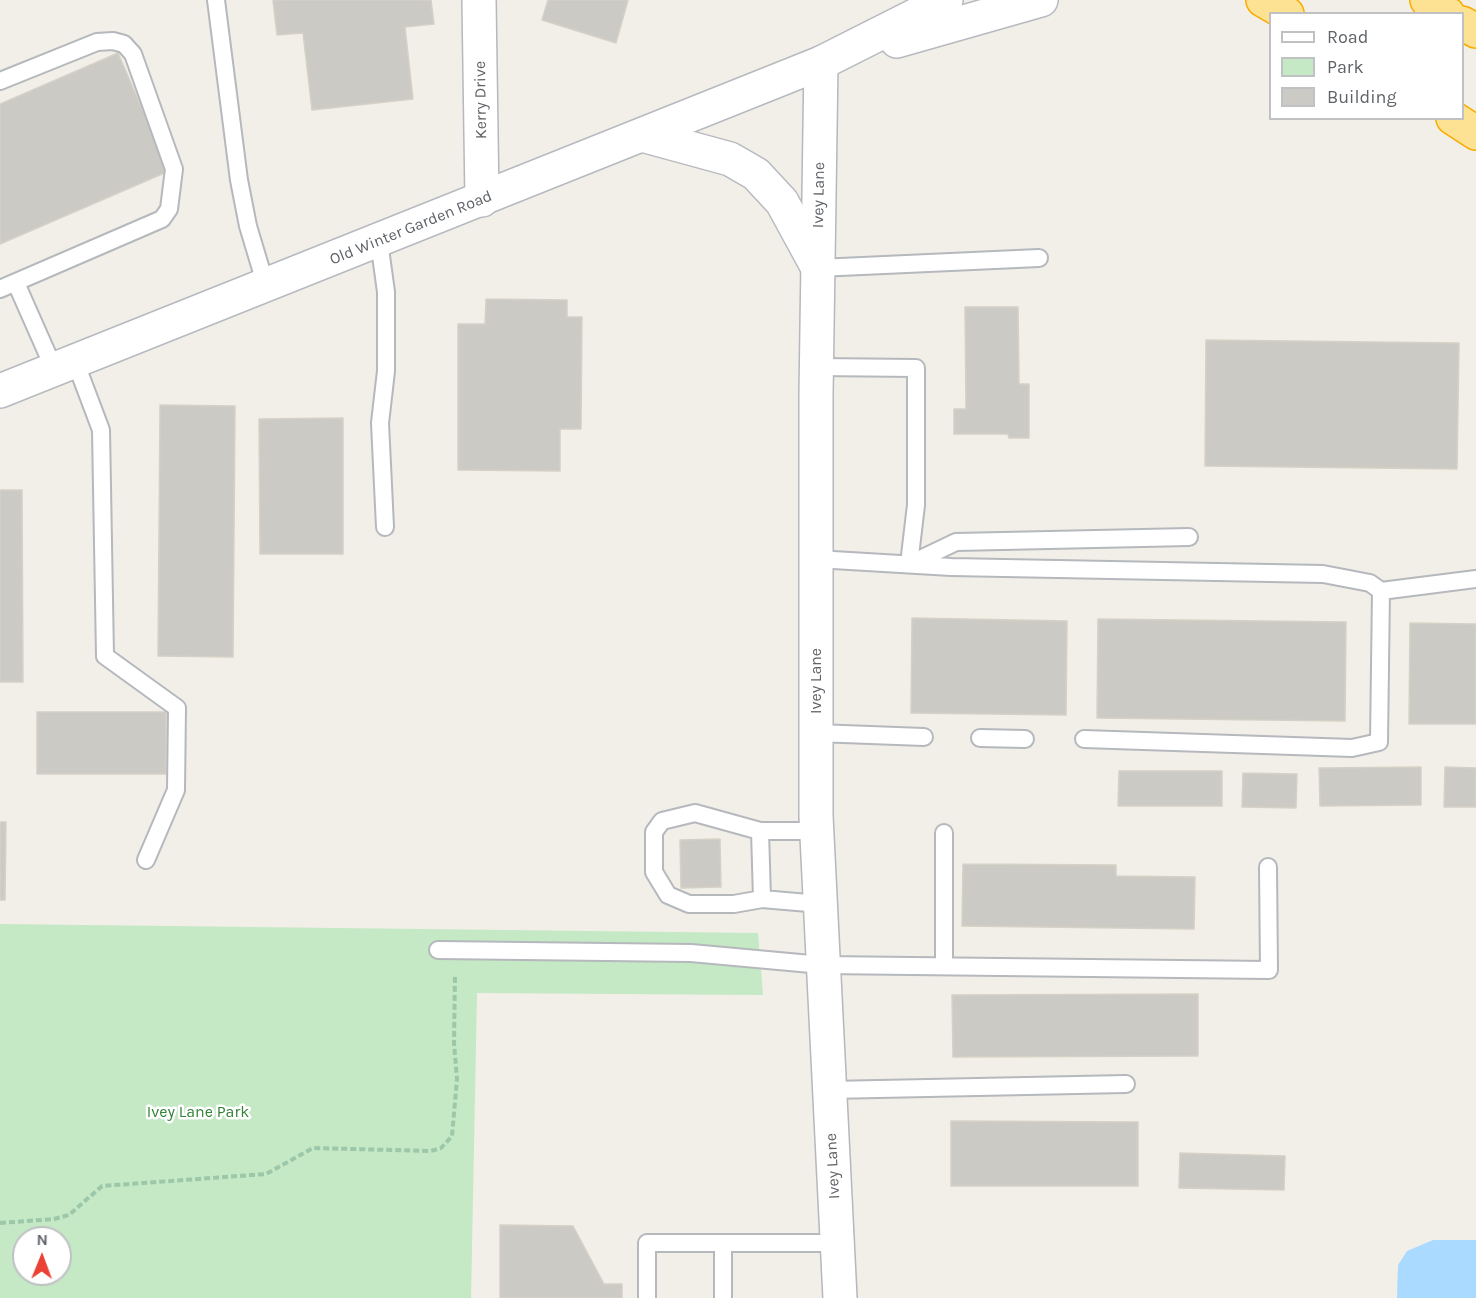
<!DOCTYPE html>
<html>
<head>
<meta charset="utf-8">
<style>
  body { margin:0 }
  #map { position:relative; width:1476px; height:1298px; overflow:hidden; background:#f1efe8; font-family:Karla,sans-serif }
  canvas { display:block }
  .legend { position:absolute; left:1269px; top:12px; width:195px; height:108px; box-sizing:border-box; background:#fff; border:2px solid #bfc1c3; margin:0; padding:8px 10px; list-style:none; font-size:18px; color:#5f6368 }
  .legend li { display:flex; align-items:center; gap:12px; height:30px }
  .legend b { width:30px; border:2px solid #bfc1c3 }
  .north { position:absolute; left:12px; top:1226px; width:60px; height:60px; box-sizing:border-box; background:#fff; border:2px solid #bfc1c3; border-radius:50%; rotate:1deg; font-size:16px; font-weight:700; line-height:24px; text-align:center; color:#5f6368 }
  .north::after { content:''; display:block; margin:auto; width:21px; height:27px; background:#ea4335; clip-path:polygon(50% 0,100% 100%,50% 72%,0 100%) }
</style>
</head>
<body>
<div id="map">
<canvas width="1476" height="1298"></canvas>
<ul class="legend">
<li><b style="height:8px;background:#fff"></b>Road</li>
<li><b style="height:16px;background:#c5e8c5"></b>Park</li>
<li><b style="height:16px;background:#cccac5"></b>Building</li>
</ul>
<div class="north">N</div>
</div>
<script>
const g = document.querySelector('canvas').getContext('2d');
g.lineJoin = 'round';
function paint(path, color) { g.fillStyle = color; g.fill(path, 'evenodd'); }
const toPath = rows => new Path2D(rows.map(r => 'M' + r).join(''));
function trace(path, color, width, dash) { g.strokeStyle = color; g.lineWidth = width; g.lineCap = dash ? 'butt' : 'round'; g.setLineDash(dash || []); g.stroke(path); }
function drawText(font, color, halo, rows, align = 'center') {
  g.font = font + ' Karla,sans-serif'; g.lineWidth = 5; g.setLineDash([]); g.textBaseline = 'middle'; g.strokeStyle = halo; g.fillStyle = color; for (const [text, x, y, turn = 0] of rows) {
    g.save(); g.translate(x, y); g.rotate((+turn || 0) * Math.PI / 180); g.textAlign = isNaN(turn) ? turn : align; if (halo) g.strokeText(text, 0, 0); g.fillText(text, 0, 0); g.restore();
  }
}
paint(toPath([
  [0,924,758,933,763,995,477,993,471,1298,0,1298],
  [24,1238,60,1238,60,1274,24,1274]
]), '#c5e8c5');
paint(toPath([
  [1433,1240,1476,1240,1476,1298,1397,1298,1398,1265,1407,1251]
]), '#aadaff');
const building = toPath([
  [273,0,431,0,434,24,405,27,413,99,312,110,303,33,277,35,273,0],
  [548,0,628,0,616,43,542,20,548,0],
  [118,53,169,171,0,244,0,104,118,53],
  [486,299,567,300,567,317,582,317,581,429,560,429,560,471,458,470,458,324,485,324,486,299],
  [965,307,1018,307,1019,384,1029,384,1029,438,1009,438,1008,434,954,434,954,409,966,409,965,307],
  [1206,340,1459,343,1457,469,1205,466,1206,340],
  [160,405,235,406,233,657,158,656,160,405],
  [343,418,343,554,260,554,259,419,343,418],
  [0,490,22,490,23,682,0,682,0,490],
  [912,618,1067,621,1066,715,911,713,912,618],
  [1098,619,1346,622,1345,721,1097,718,1098,619],
  [1410,623,1476,624,1476,724,1409,724,1410,623],
  [37,712,166,712,166,774,37,774,37,712],
  [1421,767,1421,805,1320,806,1319,768,1421,767],
  [1445,767,1476,768,1476,807,1444,807,1445,767],
  [1119,771,1222,771,1222,806,1118,806,1119,771],
  [1243,773,1297,774,1296,808,1242,807,1243,773],
  [0,822,6,822,5,900,0,900,0,822],
  [720,839,721,887,681,888,680,840,720,839],
  [963,864,1116,865,1116,876,1195,877,1194,929,962,926,963,864],
  [1198,994,1198,1056,953,1057,952,995,1198,994],
  [951,1121,1138,1122,1138,1186,951,1186,951,1121],
  [1180,1153,1285,1156,1284,1190,1179,1188,1180,1153],
  [500,1225,573,1226,604,1284,622,1284,622,1298,500,1298,500,1225]
]);
paint(building, '#cccac5');
trace(building, '#d6d1c6', 1.5);
const service = toPath([
  [216,0,239,180,248,226,266,286],
  [0,81,97,42,113,41,124,44,133,54,174,169,169,209,162,219,0,289],
  [379,241,386,292,386,371,380,423,385,527],
  [818,268,1039,258],
  [16,283,54,369],
  [75,361,101,430,105,656,177,708,176,790,146,860],
  [817,367,916,368,916,505,909,564],
  [816,559,951,567,1323,574,1370,583,1381,591,1379,742,1352,748,1084,739],
  [910,564,956,542,1189,537],
  [1381,591,1476,579],
  [816,733,924,737],
  [980,738,1025,739],
  [760,831,762,899],
  [817,831,760,831,695,813,662,821,654,832,654,872,668,895,689,904,734,904,762,899,820,904],
  [944,833,944,965],
  [438,950,691,953,822,965,1269,970,1268,867],
  [829,1090,1126,1084],
  [647,1298,647,1243,837,1243],
  [723,1298,723,1243]
]);
const minor = toPath([
  [479,0,482,200]
]);
const tertiary = toPath([
  [821,63,816,394,816,816,840,1298]
]);
const secondary = toPath([
  [897,41,1041,0],
  [642,135,730,159,756,174,782,202,818,268],
  [0,391,821,63,946,0]
]);
const motorway = toPath([
  [1263,0,1287,14],
  [1427,0,1448,14],
  [1462,23,1476,31],
  [1453,118,1476,133]
]);
trace(service, '#b5b8bc', 20);
trace(minor, '#b5b8bc', 36);
trace(tertiary, '#b5b8bc', 36);
trace(secondary, '#b6babf', 36);
trace(motorway, '#f9ab00', 36);
trace(toPath([
  [0,1223,54,1219,69,1215,102,1186,266,1174,313,1148,431,1151,441,1148,452,1136,457,1079,454,1043,455,974]
]), '#9cc7a9', 4, [6, 3]);
trace(service, '#fff', 16);
trace(minor, '#fff', 33);
trace(tertiary, '#fff', 33);
trace(secondary, '#fff', 33);
trace(motorway, '#fde293', 33);
drawText('16px', '#5f6368', '#fff', [
  ["Kerry Drive",481,100,-91],
  ["Ivey Lane",819,195,-89],
  ["Old Winter Garden Road",411,228,-22],
  ["Ivey Lane",816,681,-90],
  ["Ivey Lane",833,1166,-93]
]);
drawText('16px', '#348238', '#fff', [
  ["Ivey Lane Park",198,1112]
]);
</script>
</body>
</html>
